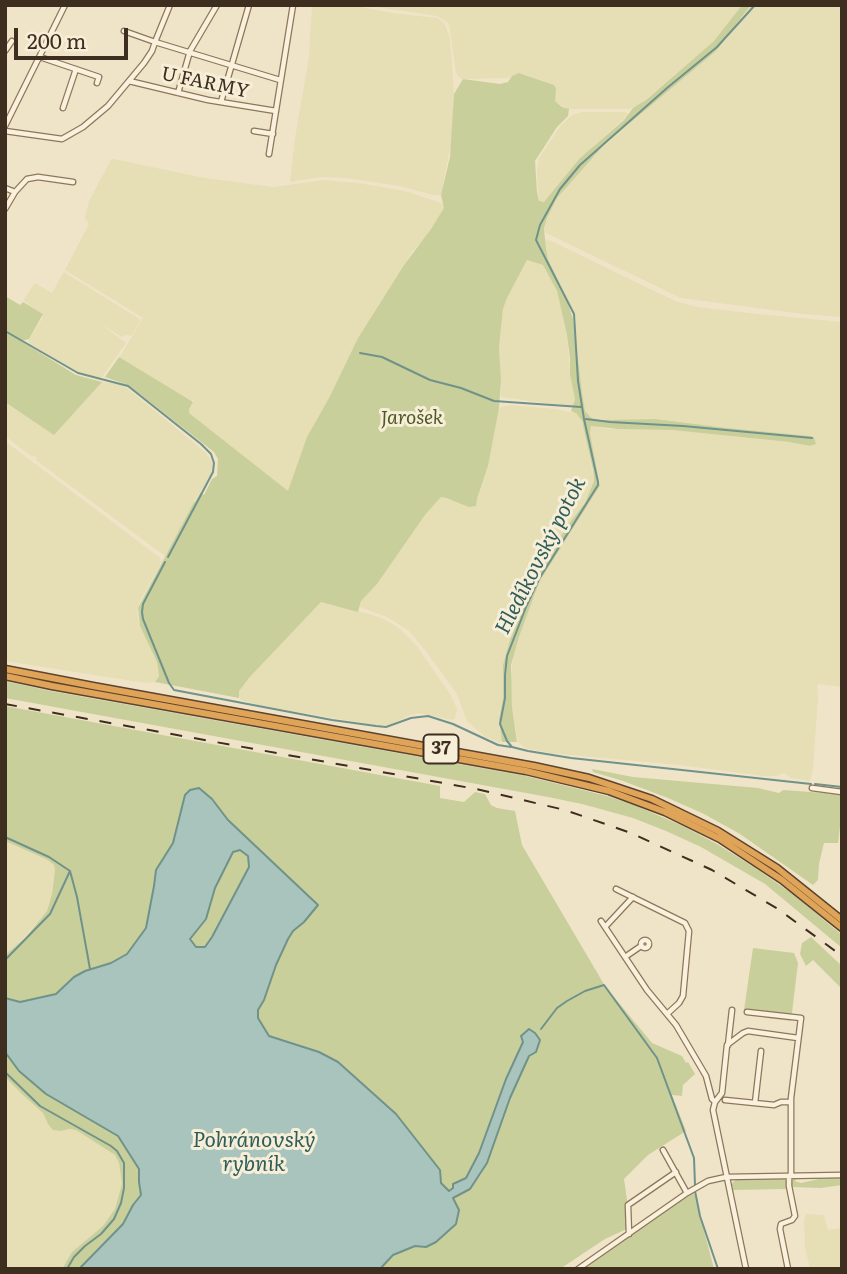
<!DOCTYPE html>
<html>
<head>
<meta charset="utf-8">
<style>
  body { margin:0 }
  #map { position:relative; width:847px; height:1274px; overflow:hidden; background:#f0e4c8; font-family:Literata,serif }
  canvas { display:block }
  .frame { position:absolute; inset:0; border:7px solid #3d2e20; pointer-events:none }
  .scale { position:absolute; left:14px; top:28px; width:114px; height:32px; box-sizing:border-box; border:4px solid #3d2e20; border-top:0; padding-left:9px; font-size:21px; line-height:24px; white-space:nowrap; color:#3d2e20; -webkit-text-stroke:5px #f7eed8; paint-order:stroke }
</style>
</head>
<body>
<div id="map">
<canvas width="847" height="1274"></canvas>
<div class="frame"></div>
<div class="scale">200 m</div>
</div>
<script>
const g = document.querySelector('canvas').getContext('2d');
g.lineJoin = 'round';
function paint(path, color) { g.fillStyle = color; g.fill(path, 'evenodd'); }
const toPath = rows => new Path2D(rows.map(r => 'M' + r).join(''));
function trace(path, color, width, dash) { g.strokeStyle = color; g.lineWidth = width; g.lineCap = dash ? 'butt' : 'round'; g.setLineDash(dash || []); g.stroke(path); }
function drawText(font, color, halo, rows, align = 'center') {
  g.font = font + ' Literata,serif'; g.lineWidth = 6; g.setLineDash([]); g.textBaseline = 'middle'; g.strokeStyle = halo; g.fillStyle = color; for (const [text, x, y, turn = 0] of rows) {
    g.save(); g.translate(x, y); g.rotate((+turn || 0) * Math.PI / 180); g.textAlign = isNaN(turn) ? turn : align; if (halo) g.strokeText(text, 0, 0); g.fillText(text, 0, 0); g.restore();
  }
}
paint(toPath([
  [312,5,350,5,392,13,437,18,444,23,450,37,454,94,452,138,441,195,433,195,399,186,347,178,321,177,290,182,295,138,309,57],
  [364,5,742,5,714,41,637,107,628,109,568,109,554,101,556,88,554,85,523,74,519,73,509,78,461,79,456,73,450,30,448,23,437,16],
  [751,5,842,5,842,317,803,314,681,298,544,232,547,218,557,198,590,160,596,156,595,154,597,152,716,51,732,32],
  [582,112,626,112,628,115,580,158,547,199,541,203,539,201,537,173,539,158,561,125,572,115],
  [113,159,205,178,273,187,324,180,358,183,405,191,444,204,444,208,439,217,425,238,412,252,358,338,330,396,316,420,288,492,189,413,189,409,194,400,191,401,119,358,143,318,65,270,89,224,85,218,89,201,111,160],
  [547,239,675,301,697,307,758,314,842,322,842,687,819,684,817,686,818,698,813,769,810,781,791,778,784,773,776,776,763,776,679,765,549,753,525,748,518,742,512,707,511,678,513,656,525,619,541,579,599,489,600,484,590,433,591,426,609,429,672,430,787,442,810,446,816,444,814,437,810,436,727,428,659,419,600,420,591,418,588,416,585,411,579,372,574,318,564,293,548,259,545,241],
  [527,260,543,265,557,291,567,335,570,375,575,399,572,406,560,405,501,397,499,347,503,309,507,298],
  [64,272,141,320,131,336,127,335,122,337,101,324,126,343,102,377,85,376,74,371,29,343,29,339,42,319,43,314,25,302,24,299,35,283,52,293],
  [102,382,117,384,127,388,205,452,214,464,210,476,194,502,170,549,165,556,37,461,36,459,37,457,31,456,5,436,5,402,54,434],
  [509,405,555,409,578,414,584,428,594,481,585,503,567,526,533,582,510,640,503,665,503,699,499,715,499,728,503,738,500,743,484,736,467,721,457,694,425,650,408,630,387,617,360,607,361,601,377,584,425,515,441,497,453,501,477,500,488,466,498,410,499,408],
  [5,441,160,558,161,562,159,567,140,601,137,612,140,626,157,662,159,676,155,682,146,683,5,661],
  [321,602,369,614,384,619,399,628,416,645,450,694,457,709,455,718,453,720,419,713,410,715,392,724,381,726,262,706,241,700,238,694,242,686],
  [5,841,48,860,52,862,55,867,52,894,47,911,20,942,5,955],
  [5,1077,24,1096,43,1113,48,1124,57,1131,69,1129,76,1130,115,1155,119,1163,122,1184,115,1209,103,1226,72,1252,62,1269,5,1269],
  [806,1214,824,1215,828,1230,842,1228,842,1269,810,1269,805,1247,804,1220]
]), '#e6deb5');
paint(toPath([
  [742,5,751,5,716,51,604,145,557,198,547,218,544,229,546,248,548,259,566,297,573,319,582,392,585,411,591,418,600,420,656,419,727,428,810,436,814,437,816,444,810,446,789,442,672,430,618,429,591,426,590,433,600,486,541,579,534,596,519,637,511,665,512,707,517,742,502,742,499,719,503,699,503,665,510,640,533,582,567,526,585,503,594,481,593,470,582,421,577,414,571,411,575,399,570,375,570,359,567,335,557,291,543,265,527,260,507,298,503,309,499,347,501,381,499,408,488,466,477,499,476,506,469,507,446,498,441,497,425,515,377,584,361,601,358,612,321,602,249,678,239,691,239,698,155,682,159,676,157,662,140,626,138,608,194,502,195,502,201,492,204,495,212,479,217,476,218,459,214,452,141,395,125,384,105,377,119,357,193,402,189,409,189,413,288,491,307,437,330,396,358,338,404,265,431,229,444,208,441,195,450,157,454,94,463,79,500,84,508,82,512,76,519,73,554,85,556,88,555,101,562,107,569,109,568,116,557,127,535,161,537,192,539,201,544,202,580,158,624,120,633,108,646,100,714,41],
  [5,296,20,305,23,302,43,314,29,339,21,341,76,375,102,382,54,435,5,402],
  [5,681,51,691,526,776,607,796,634,805,683,826,717,844,754,867,794,895,842,935,842,948,765,884,701,847,666,831,633,818,582,804,548,797,5,698],
  [5,706,440,786,440,798,464,802,475,792,485,794,491,805,497,808,515,811,522,845,605,986,652,1043,682,1056,686,1063,688,1062,695,1074,683,1085,682,1096,672,1095,686,1131,648,1155,624,1179,631,1227,605,1239,560,1269,380,1269,393,1255,415,1246,426,1247,436,1242,456,1224,459,1210,453,1198,480,1176,487,1163,510,1098,529,1056,536,1051,540,1040,523,1042,506,1079,479,1153,466,1178,453,1184,453,1188,449,1191,441,1183,428,1154,396,1114,338,1062,319,1052,269,1036,258,1018,258,1010,264,1000,276,965,288,939,293,931,304,922,313,900,305,895,228,820,212,799,180,811,173,843,156,870,154,886,146,928,126,954,111,963,85,971,74,977,56,994,20,1002,5,998,5,955,25,938,47,911,52,894,55,869,54,865,48,860,5,841],
  [592,769,633,777,758,788,779,793,783,790,839,794,842,796,842,810,838,843,824,843,819,864,818,880,813,885,740,834,704,814,668,798,623,781,593,772],
  [240,850,248,856,249,867,212,937,205,947,196,947,190,939,206,919,215,888,233,851],
  [811,937,842,966,842,989,813,960,806,966,800,954,802,943],
  [753,948,794,953,798,963,791,1021,767,1018,744,1010],
  [5,1052,19,1071,46,1094,118,1136,139,1169,139,1182,142,1195,133,1205,123,1224,79,1269,62,1269,72,1252,103,1226,115,1209,122,1184,119,1163,115,1155,76,1130,69,1129,61,1131,53,1130,48,1124,43,1113,24,1096,5,1077],
  [842,1177,842,1185,821,1188,791,1187,791,1180,794,1179,796,1179,795,1181,801,1183,823,1178],
  [737,1179,785,1179,787,1180,788,1189,733,1190,733,1187,731,1187,733,1182],
  [694,1192,714,1269,584,1269,648,1222]
]), '#c9cf9b');
const water = toPath([
  [199,788,212,799,228,820,318,905,304,922,293,931,288,939,276,965,264,1000,258,1010,258,1018,269,1036,319,1052,338,1062,396,1114,440,1170,441,1183,449,1191,453,1188,453,1184,466,1178,479,1153,506,1079,523,1042,521,1036,529,1029,535,1033,540,1040,536,1052,529,1056,510,1098,487,1163,470,1189,453,1198,459,1210,456,1224,436,1242,426,1247,415,1246,393,1255,380,1269,79,1269,123,1224,133,1205,141,1195,139,1182,139,1169,118,1136,46,1094,19,1071,5,1052,5,998,20,1002,56,994,74,977,85,971,111,963,127,954,146,928,154,886,156,870,173,843,185,795,190,790,199,788],
  [240,850,248,856,249,867,212,937,205,947,196,947,190,939,206,919,215,888,233,852,240,850]
]);
paint(water, '#a9c4bc');
trace(water, '#6f938a', 2);
trace(toPath([
  [755,5,717,47,667,88,580,165,560,189,540,225,536,240,574,314,578,381,584,419,598,482,598,485,539,579,526,607,507,656,505,675,505,698,500,724,507,741,512,747,528,751,571,758,811,784],
  [5,331,78,373,128,386,201,444,211,454,214,463,213,472,168,557],
  [360,353,382,357,430,380,461,388,494,401,581,407],
  [586,419,610,422,683,426,812,438],
  [165,562,143,604,142,612,143,619,169,683,174,690,332,720,376,726,386,727,411,718,428,716,453,724,498,745,511,747],
  [815,784,842,787],
  [5,837,49,857,70,871,77,897,90,969],
  [5,960,50,914,70,871],
  [541,1029,557,1008,567,1001,585,991,604,985,657,1058,694,1158,695,1185],
  [5,1072,40,1106,111,1146,117,1151,124,1163,124,1188,121,1203,114,1219,101,1234,85,1246,74,1257,67,1269],
  [695,1191,700,1216,718,1269]
]), '#6f938a', 2);
const minor = toPath([
  [124,31,155,42,170,5],
  [5,51,12,41],
  [40,57,99,77,97,83],
  [129,81,208,100,276,111],
  [178,93,190,51,217,5],
  [221,102,249,5],
  [63,108,76,69],
  [5,126,65,5],
  [5,131,62,139,83,127,108,106,144,63,152,51,155,42,280,80],
  [254,131,273,134],
  [269,154,293,5],
  [5,188,15,192],
  [5,209,15,192,27,179,38,177,73,182],
  [812,788,842,792],
  [616,889,685,923,689,931,683,996,679,1003,667,1014],
  [601,921,647,990,676,1025,706,1076,712,1099,715,1102,713,1110,746,1269],
  [605,927,633,897],
  '641 944a4 4 0 1 1 8 0a4 4 0 1 1-8 0Z',
  [625,957,641,946],
  [747,1012,801,1018,791,1098,791,1176],
  [728,1045,732,1010],
  [725,1100,774,1105,781,1102,791,1102],
  [715,1102,722,1093,727,1045,743,1033,748,1031,798,1038],
  [755,1103,761,1051],
  [663,1150,687,1193],
  [629,1234,628,1205,676,1172],
  [578,1269,687,1193,708,1181,726,1177,842,1175],
  [788,1269,780,1229,781,1224,792,1220,795,1216,789,1186,789,1176]
]);
const highway = toPath([
  [5,669,93,686,534,766,589,778,652,799,718,831,777,868,842,920],
  [5,676,52,686,526,771,609,791,665,812,720,839,782,880,842,928]
]);
trace(minor, '#8d765c', 7);
trace(highway, '#5b4430', 9);
trace(minor, '#faf1dc', 4.5);
trace(highway, '#e0a458', 6);
trace(toPath([
  [5,704,476,789,565,810,631,833,712,870,778,909,842,956]
]), '#3d2e20', 2, [12, 12]);
for (const [x, y, w] of [
  [441,749,35]
]) { const box = new Path2D(); box.roundRect(x - w / 2, y - 14.5, w, 29, 5); g.fillStyle = '#f7eed8'; g.fill(box); trace(box, '#3d2e20', 2); }
drawText('bold 18px', '#3d2e20', null, [
  ["37",441,749]
]);
drawText('19px', '#3d2e20', '#f7eed8', [
  ["U FARMY",205,83,12]
]);
drawText('italic 19px', '#4d5a26', '#f7eed8', [
  ["Jarošek",412,418]
]);
drawText('italic 21px', '#2f5d5a', '#f7eed8', [
  ["Hledíkovský potok",541,556,-63],
  ["Pohránovský",254,1141],
  ["rybník",254,1165]
]);
</script>
</body>
</html>
